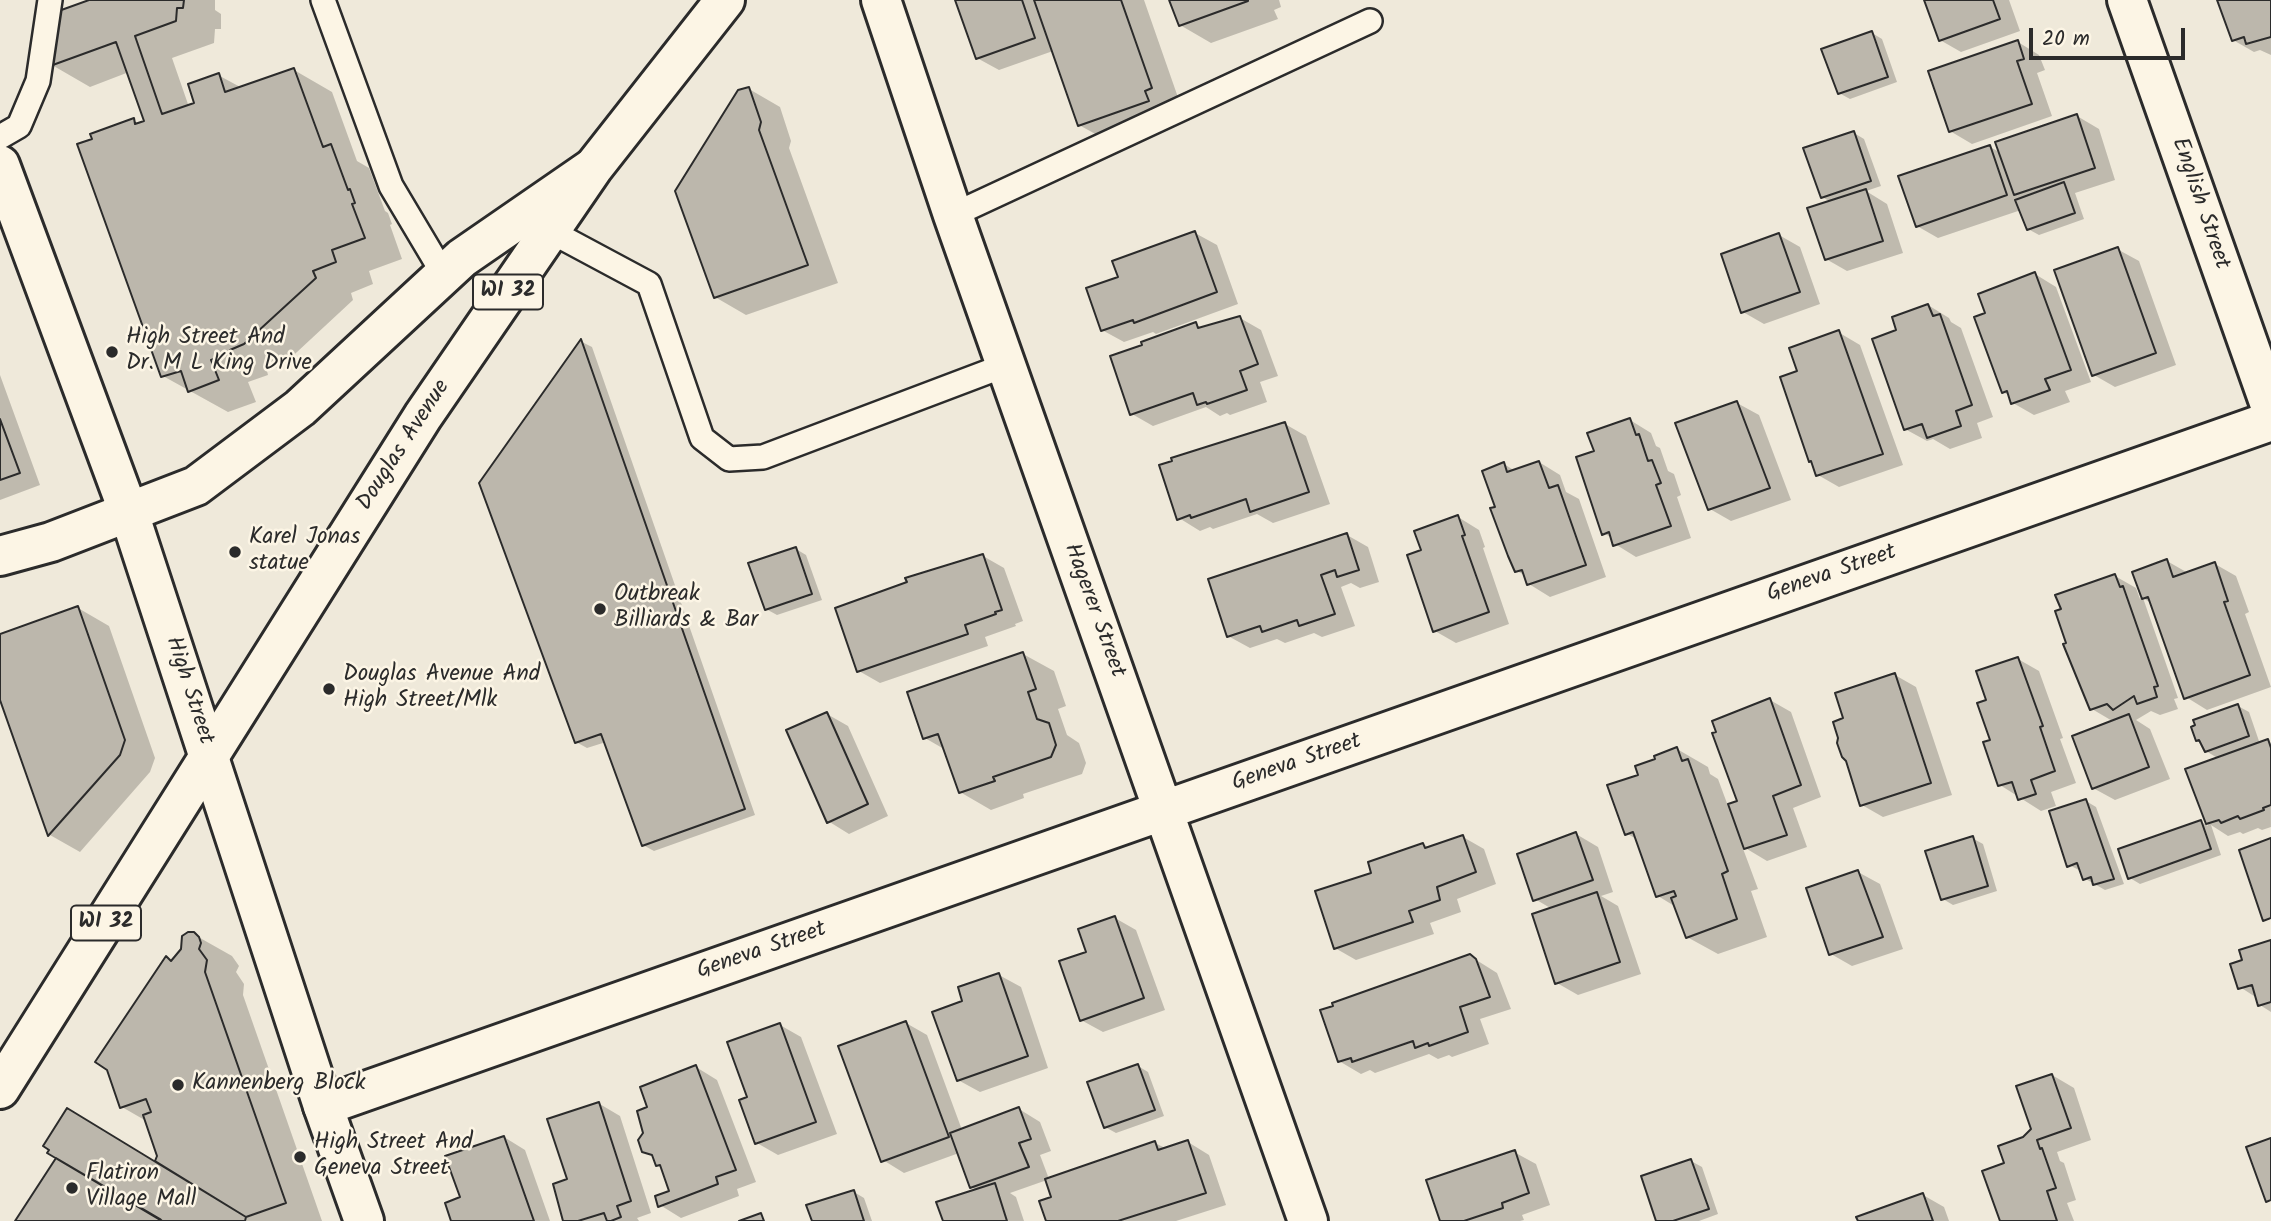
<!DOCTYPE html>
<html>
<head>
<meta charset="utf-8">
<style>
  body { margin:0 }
  #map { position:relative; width:2271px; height:1221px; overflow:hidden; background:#efe9da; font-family:Kalam,sans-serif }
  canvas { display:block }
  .scale { position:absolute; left:2029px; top:28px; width:156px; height:32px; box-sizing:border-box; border:4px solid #2b2b2b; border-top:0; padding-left:9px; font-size:21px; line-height:24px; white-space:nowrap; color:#2b2b2b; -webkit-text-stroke:5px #fcf5e5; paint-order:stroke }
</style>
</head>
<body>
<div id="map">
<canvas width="2271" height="1221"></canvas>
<div class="scale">20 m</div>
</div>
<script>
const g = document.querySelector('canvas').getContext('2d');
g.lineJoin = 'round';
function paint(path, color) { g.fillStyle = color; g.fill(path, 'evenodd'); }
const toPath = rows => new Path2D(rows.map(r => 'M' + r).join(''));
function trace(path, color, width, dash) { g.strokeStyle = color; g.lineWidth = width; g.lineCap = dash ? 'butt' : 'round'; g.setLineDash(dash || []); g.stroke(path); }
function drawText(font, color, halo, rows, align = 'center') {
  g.font = font + ' Kalam,sans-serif'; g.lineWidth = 5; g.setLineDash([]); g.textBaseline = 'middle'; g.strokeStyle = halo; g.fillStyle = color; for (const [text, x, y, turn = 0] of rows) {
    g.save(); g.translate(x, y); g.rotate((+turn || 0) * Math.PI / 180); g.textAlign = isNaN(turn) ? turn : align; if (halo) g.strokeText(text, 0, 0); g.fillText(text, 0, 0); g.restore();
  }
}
paint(toPath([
  [94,0,215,0,215,10,221,14,221,29,215,29,214,43,172,58,189,107,196,104,218,75,242,88,294,70,332,92,357,161,369,168,385,211,388,213,392,224,390,225,402,259,369,271,373,284,351,293,353,300,283,365,267,371,268,375,248,382,256,402,228,412,163,376,133,120,140,124,147,122,129,72,90,87,52,65],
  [957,0,1144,0,1181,106,1110,142,1079,125,1053,51,999,70,977,58],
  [1171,0,1279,0,1281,7,1274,10,1278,19,1211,43,1180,25],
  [1926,0,2009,0,2020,31,1961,52,1940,40],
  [2219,0,2271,0,2271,55,2260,50,2254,52,2233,40],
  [1872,33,1882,39,1897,82,1850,99,1839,93],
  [2018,42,2039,55,2045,70,2037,73,2052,116,1972,144,1950,131],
  [749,89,780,107,791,141,789,148,838,283,746,315,715,297],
  [2077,116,2099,129,2115,180,2075,193,2084,219,2039,235,2028,229,2021,210,1938,238,1917,226,1990,147,2001,153],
  [1854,133,1864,139,1881,186,1866,191,1887,204,1903,253,1847,271,1826,259,1831,202,1822,197],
  [1195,233,1217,245,1238,304,1156,334,1153,332,1124,342,1102,330,1120,278],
  [1779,235,1800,247,1820,304,1764,324,1743,312],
  [2117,249,2139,261,2176,365,2115,387,2094,375],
  [2035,274,2056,287,2091,382,2065,391,2070,402,2034,415,2013,403,2010,396,2003,392,1987,314],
  [1928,305,1949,318,1951,322,1961,328,1993,417,1977,423,1982,438,1950,449,1933,439,1927,441,1905,429,1898,331],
  [1240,318,1261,330,1278,376,1260,382,1267,402,1230,415,1227,413,1220,416,1206,407,1153,426,1132,414,1195,324,1203,329],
  [1838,332,1860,345,1903,465,1839,487,1818,475,1814,463,1810,461,1799,372],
  [582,342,592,347,755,815,654,851,643,845,606,742,587,748,576,742,481,484],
  [0,375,40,485,0,500],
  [1737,403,1759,415,1791,500,1731,521,1710,509],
  [1630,420,1651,433,1656,446,1660,448,1668,471,1674,474,1681,495,1677,497,1691,538,1636,557,1615,544,1613,539,1604,533,1596,452],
  [1285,424,1306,436,1330,504,1273,523,1257,514,1213,529,1210,527,1200,531,1179,518],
  [1539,462,1560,475,1566,492,1579,499,1606,577,1550,597,1529,584,1526,576,1517,571,1498,508,1504,464,1515,471],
  [1458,517,1479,530,1485,547,1483,548,1509,624,1456,643,1435,631,1424,551],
  [1347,535,1368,547,1379,582,1360,588,1351,583,1341,587,1355,626,1322,637,1314,633,1285,643,1277,639,1250,648,1228,636],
  [796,549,806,555,822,600,777,615,766,609],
  [983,556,1004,568,1023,621,1015,624,1016,626,985,637,988,646,880,683,859,671],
  [2167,561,2188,573,2215,564,2236,576,2249,612,2245,614,2271,687,2207,710,2186,697,2151,603,2143,598,2178,698,2174,699,2178,709,2160,715,2151,711,2136,720,2150,729,2170,779,2115,800,2093,788,2114,722,2092,709,2115,576,2136,588,2140,599],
  [78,608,109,626,155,758,150,772,80,852,50,835,0,694,0,636],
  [1023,654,1054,671,1066,706,1058,709,1067,735,1079,743,1086,763,1082,774,1023,794,1024,798,991,810,960,792,944,749,925,738],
  [2018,659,2039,671,2063,738,2060,739,2076,783,2051,792,2056,806,2041,811,2000,785,1992,741,1988,701],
  [1895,675,1916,687,1952,795,1883,817,1862,805,1847,760,1845,719],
  [1770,700,1791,712,1821,797,1793,808,1807,847,1767,861,1742,846,1758,889,1751,891,1767,937,1718,954,1687,937,1676,907,1658,896,1638,840,1626,833,1640,776,1677,749,1708,767,1710,774,1718,779,1728,806,1739,802],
  [2238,706,2249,712,2260,744,2268,741,2271,743,2271,827,2262,830,2258,828,2243,834,2240,832,2228,836,2211,825,2221,855,2140,884,2130,878,2201,822,2208,826,2187,770,2219,759,2206,751,2202,743,2198,740],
  [827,714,848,726,888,816,849,834,828,821],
  [2086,801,2096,807,2124,884,2105,890,2084,878,2081,871,2069,865],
  [1576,834,1598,847,1613,892,1601,896,1618,906,1641,974,1578,995,1557,983,1552,909,1535,899],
  [1463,837,1484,849,1496,884,1457,899,1461,912,1430,923,1434,934,1356,960,1335,948,1423,844,1430,848],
  [1972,838,1983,844,1997,891,1953,905,1943,899],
  [1858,872,1880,884,1903,949,1852,966,1831,954],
  [1115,918,1136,930,1165,1010,1103,1032,1081,1020,1089,953],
  [193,934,232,956,239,966,236,972,244,984,243,995,322,1221,17,1221,156,1163,159,1156,148,1122,122,1107,166,958,173,962],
  [2271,942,2271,1012,2260,1005,2257,998,2240,987,2244,961],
  [1470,956,1497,973,1511,1009,1480,1019,1489,1044,1452,1057,1449,1055,1438,1059,1429,1054,1375,1073,1370,1070,1361,1074,1339,1061],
  [999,975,1021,987,1048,1068,980,1092,958,1080,964,1002],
  [906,1023,927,1035,962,1130,1019,1109,1040,1122,1051,1151,1040,1155,1049,1179,1155,1143,1167,1149,1188,1142,1209,1155,1226,1205,1176,1221,1048,1221,1053,1198,1047,1180,1010,1193,1016,1197,1024,1221,945,1221,977,1190,971,1187,959,1153,904,1173,883,1160],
  [780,1025,801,1037,837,1134,778,1155,757,1143,749,1098],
  [1138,1066,1148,1072,1164,1116,1116,1133,1105,1127],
  [696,1067,717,1080,756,1182,737,1189,739,1196,681,1218,660,1205,672,1192,663,1169,657,1165,654,1157,644,1151,645,1134],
  [2052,1075,2074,1088,2091,1140,2057,1152,2060,1161,2064,1163,2076,1200,2067,1203,2074,1221,2001,1221,2006,1164,2033,1129],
  [598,1103,620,1116,651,1213,637,1218,639,1221,565,1221,569,1181],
  [504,1137,525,1150,550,1221,453,1221,462,1198],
  [1514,1152,1536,1164,1550,1205,1522,1215,1524,1220,1520,1221,1442,1221],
  [1691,1161,1702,1167,1718,1214,1699,1221,1658,1221],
  [854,1192,864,1198,872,1221,814,1221],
  [1923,1195,1944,1207,1949,1221,1860,1221]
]), '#0003');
const building = toPath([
  [89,0,184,0,183,8,177,8,176,21,135,36,162,114,194,103,188,84,219,73,225,92,294,68,323,147,331,144,348,190,350,189,355,203,352,204,365,238,332,250,336,262,313,271,316,278,244,344,230,350,231,353,211,360,219,380,188,392,181,371,161,377,77,144,92,139,90,134,134,118,135,124,144,121,116,42,50,66,53,13,89,0],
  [955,0,1022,0,1035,38,976,59,955,0],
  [1034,0,1121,0,1152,88,1145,91,1149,101,1078,126,1034,0],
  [1169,0,1248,0,1248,1,1179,26,1169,0],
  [1924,0,1993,0,2000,19,1939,41,1924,0],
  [2217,0,2271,0,2271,37,2246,44,2244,37,2232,41,2217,0],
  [1872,31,1888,77,1838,94,1821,49,1872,31],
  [2018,40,2024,59,2017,61,2032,104,1949,132,1928,71,2018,40],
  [749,87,761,122,759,130,808,265,714,298,675,191,738,90,749,87],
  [2077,114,2095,168,2014,195,1995,142,2077,114],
  [1854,131,1871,181,1821,198,1803,148,1854,131],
  [1990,145,2007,195,1916,227,1898,176,1990,145],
  [2064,182,2075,213,2027,230,2015,200,2064,182],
  [1866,189,1883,241,1825,260,1807,208,1866,189],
  [1195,231,1217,292,1134,323,1133,320,1101,331,1086,288,1118,277,1112,261,1195,231],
  [1779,233,1800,292,1741,313,1721,254,1779,233],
  [2118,247,2156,353,2092,376,2054,270,2118,247],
  [2035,272,2071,370,2045,379,2050,390,2011,404,2007,391,2002,393,1974,317,1985,313,1978,294,2035,272],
  [1928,304,1933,316,1940,314,1972,405,1956,411,1961,426,1927,438,1922,424,1904,430,1872,339,1896,330,1892,317,1928,304],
  [1240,316,1258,364,1240,371,1247,390,1207,404,1206,402,1197,405,1193,393,1130,415,1110,356,1142,345,1141,342,1196,322,1198,328,1240,316],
  [1839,330,1883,454,1816,476,1811,461,1809,462,1780,377,1797,371,1789,348,1839,330],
  [581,339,745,809,642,846,601,734,575,743,479,483,581,339],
  [1737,401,1770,488,1708,510,1675,423,1737,401],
  [1630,418,1636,435,1639,434,1648,461,1652,460,1661,483,1656,485,1671,526,1613,546,1609,532,1602,535,1576,457,1594,451,1587,433,1630,418],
  [0,419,20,473,0,480,0,419],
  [1285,422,1309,492,1250,512,1246,499,1191,518,1190,515,1177,520,1159,465,1172,461,1171,458,1285,422],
  [1539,461,1549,488,1558,485,1586,565,1527,585,1522,570,1515,572,1508,556,1490,508,1495,507,1482,471,1504,462,1507,472,1539,461],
  [1458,515,1465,535,1462,536,1489,612,1433,632,1407,555,1421,550,1414,531,1458,515],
  [1347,533,1359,570,1337,577,1335,570,1321,575,1335,614,1299,626,1297,620,1262,632,1260,626,1227,637,1208,579,1347,533],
  [796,547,812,594,765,610,748,563,796,547],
  [983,554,1002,610,995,612,996,614,965,625,968,634,857,672,835,608,907,582,905,578,983,554],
  [2167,559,2173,577,2215,562,2228,601,2224,602,2250,675,2184,699,2148,597,2142,599,2132,572,2167,559],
  [2115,574,2120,587,2123,586,2158,686,2154,687,2157,697,2137,704,2134,696,2113,710,2107,704,2090,710,2063,644,2066,643,2055,611,2061,609,2055,595,2115,574],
  [78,606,125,740,120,755,48,836,0,700,0,634,78,606],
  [1023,652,1036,689,1028,692,1037,719,1049,723,1056,745,1051,757,993,777,995,781,959,793,938,734,923,739,907,692,1023,652],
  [2018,657,2043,726,2040,727,2055,771,2031,780,2036,794,2018,800,2012,782,1998,786,1983,742,1990,740,1977,703,1986,700,1976,671,2018,657],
  [1895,673,1931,783,1860,806,1846,761,1842,757,1837,743,1838,738,1833,722,1843,718,1835,693,1895,673],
  [1770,698,1801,785,1773,796,1787,835,1744,849,1728,804,1737,801,1712,733,1716,732,1712,721,1770,698],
  [2238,704,2249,736,2205,752,2199,740,2196,741,2191,727,2195,725,2193,720,2238,704],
  [827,712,868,804,827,823,786,730,827,712],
  [2129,714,2149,767,2092,789,2072,736,2129,714],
  [2268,739,2271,748,2271,805,2263,808,2264,810,2240,819,2238,816,2221,823,2219,820,2206,824,2185,769,2268,739],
  [1677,747,1682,761,1688,759,1728,871,1722,874,1737,919,1686,938,1671,898,1676,896,1674,891,1656,897,1633,832,1625,835,1607,785,1638,775,1635,766,1655,759,1654,756,1677,747],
  [2086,799,2114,879,2093,885,2091,877,2083,880,2077,863,2067,867,2049,811,2086,799],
  [2201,820,2211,849,2128,879,2118,849,2201,820],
  [1576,832,1593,880,1533,901,1517,854,1576,832],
  [1463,835,1476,872,1437,887,1440,900,1409,911,1413,922,1334,949,1315,891,1371,873,1368,862,1423,843,1425,848,1463,835],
  [1973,836,1988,886,1941,900,1925,851,1973,836],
  [2271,838,2271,918,2263,921,2239,850,2271,838],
  [1858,870,1883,937,1829,955,1806,888,1858,870],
  [1597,892,1620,962,1555,984,1532,914,1597,892],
  [1115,916,1144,998,1080,1021,1059,961,1086,952,1078,929,1115,916],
  [188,932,194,932,199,937,201,943,199,949,207,960,205,972,286,1203,246,1217,155,1161,157,1156,143,1115,151,1112,146,1099,120,1108,107,1070,95,1062,166,956,171,961,181,949,182,936,188,932],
  [2271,940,2271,1002,2258,1006,2252,985,2238,989,2230,964,2242,960,2239,950,2271,940],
  [1470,954,1476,959,1490,997,1460,1007,1468,1032,1429,1046,1428,1043,1415,1048,1413,1041,1352,1062,1351,1058,1338,1062,1320,1010,1333,1006,1332,1003,1470,954],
  [999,973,1028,1056,957,1081,932,1012,962,1001,958,987,999,973],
  [906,1021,949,1137,881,1162,838,1046,906,1021],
  [780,1023,816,1122,755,1144,739,1100,747,1097,727,1042,780,1023],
  [1138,1064,1155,1110,1104,1128,1087,1082,1138,1064],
  [696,1065,736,1170,716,1177,718,1184,658,1207,655,1196,669,1191,660,1165,656,1166,652,1155,642,1152,638,1140,643,1133,637,1111,647,1107,640,1087,696,1065],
  [2052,1074,2071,1128,2037,1140,2040,1149,2042,1148,2056,1188,2047,1191,2057,1221,2000,1221,1982,1171,2004,1163,1998,1146,2023,1137,2031,1129,2016,1086,2052,1074],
  [599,1102,631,1201,617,1206,621,1217,611,1221,607,1221,604,1213,578,1221,563,1221,553,1184,567,1179,547,1119,599,1102],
  [1019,1107,1031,1139,1019,1143,1029,1167,970,1188,950,1133,1019,1107],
  [67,1108,246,1217,245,1221,162,1221,47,1153,49,1150,43,1146,67,1108],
  [504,1136,534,1221,451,1221,445,1203,460,1197,445,1156,504,1136],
  [2271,1138,2271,1200,2266,1202,2246,1147,2271,1138],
  [1188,1140,1206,1193,1118,1221,1046,1221,1039,1201,1051,1197,1045,1179,1155,1141,1158,1150,1188,1140],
  [1515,1150,1529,1193,1502,1203,1503,1208,1464,1221,1440,1221,1426,1180,1515,1150],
  [56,1158,160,1219,162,1221,15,1221,56,1158],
  [1691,1159,1709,1209,1673,1221,1656,1221,1641,1176,1691,1159],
  [995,1183,1007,1221,943,1221,936,1202,995,1183],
  [854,1190,864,1221,812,1221,806,1205,854,1190],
  [1923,1193,1933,1221,1858,1221,1856,1217,1923,1193],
  [761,1213,764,1221,739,1221,761,1213]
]);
paint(building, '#bcb7ac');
trace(building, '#2b2b2b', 2);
const service = toPath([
  [323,0,391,186,444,275],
  [0,137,19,126,38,81,50,0],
  [953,215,1370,21],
  [550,231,649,284,702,438,729,459,763,457,1006,365]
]);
const minor = toPath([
  [881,0,953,215,1308,1221],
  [2127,0,2271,408],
  [323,1106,2271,421]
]);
const tertiary = toPath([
  [0,556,51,542,196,486,300,408,462,258,591,169]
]);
const secondary = toPath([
  [0,165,129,513,323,1106,364,1221]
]);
const primary = toPath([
  [0,1089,423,416,593,168,725,0]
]);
trace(service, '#2b2b2b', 28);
trace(minor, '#2b2b2b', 44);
trace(tertiary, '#2b2b2b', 44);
trace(secondary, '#2b2b2b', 44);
trace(primary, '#2b2b2b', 44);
trace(service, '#fcf5e5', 23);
trace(minor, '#fcf5e5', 38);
trace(tertiary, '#fcf5e5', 38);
trace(secondary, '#fcf5e5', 38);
trace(primary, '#fcf5e5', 38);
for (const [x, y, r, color] of [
  [112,352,7,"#2b2b2b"],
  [235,552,7,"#2b2b2b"],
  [600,609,7,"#2b2b2b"],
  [329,689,7,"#2b2b2b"],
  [178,1085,7,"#2b2b2b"],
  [300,1157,7,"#2b2b2b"],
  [72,1188,7,"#2b2b2b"]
]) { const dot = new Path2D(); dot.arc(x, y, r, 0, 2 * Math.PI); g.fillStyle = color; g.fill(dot); trace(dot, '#fcf5e5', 2.5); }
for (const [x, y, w] of [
  [508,292,70],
  [106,923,70]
]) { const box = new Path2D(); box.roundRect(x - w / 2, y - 17.5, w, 35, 5); g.fillStyle = '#fcf5e5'; g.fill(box); trace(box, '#2b2b2b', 2); }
drawText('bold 21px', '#2b2b2b', null, [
  ["WI 32",508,292],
  ["WI 32",106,923]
]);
drawText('23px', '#2b2b2b', '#fcf5e5', [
  ["English Street",2199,204,71],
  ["Douglas Avenue",405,446,-57],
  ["Geneva Street",1832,575,-19],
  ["Hagerer Street",1093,611,70],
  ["High Street",188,691,72],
  ["Geneva Street",1297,764,-19],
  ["Geneva Street",762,952,-19]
]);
drawText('23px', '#2b2b2b', '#fcf5e5', [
  ["High Street And",126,339],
  ["Dr. M L King Drive",126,365],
  ["Karel Jonas",249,539],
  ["statue",249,565],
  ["Outbreak",614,596],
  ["Billiards & Bar",614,622],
  ["Douglas Avenue And",343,676],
  ["High Street/Mlk",343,702],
  ["Kannenberg Block",192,1085],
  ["High Street And",314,1144],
  ["Geneva Street",314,1170],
  ["Flatiron",86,1175],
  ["Village Mall",86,1201]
], 'left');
</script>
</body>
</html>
